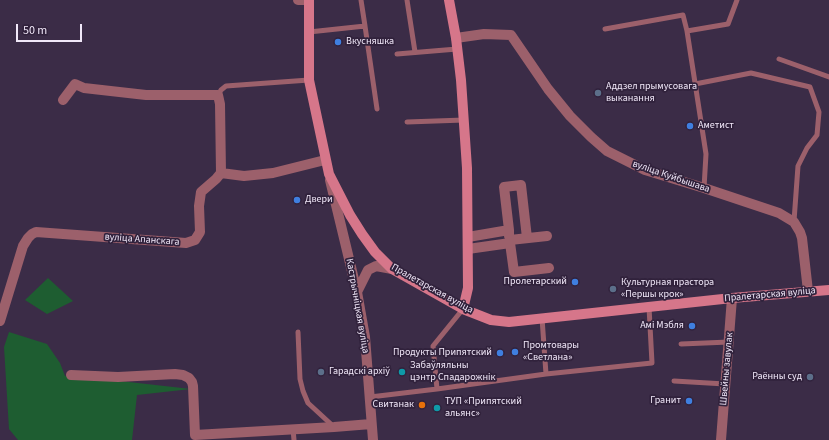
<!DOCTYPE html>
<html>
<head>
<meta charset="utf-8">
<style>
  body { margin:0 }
  #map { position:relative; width:829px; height:440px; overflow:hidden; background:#3b2c47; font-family:"Source Sans 3",sans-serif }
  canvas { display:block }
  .scale { position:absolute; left:16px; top:24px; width:66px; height:18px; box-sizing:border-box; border:2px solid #f1e8f9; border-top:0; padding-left:5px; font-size:12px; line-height:14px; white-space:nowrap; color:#f1e8f9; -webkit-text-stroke:3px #31223c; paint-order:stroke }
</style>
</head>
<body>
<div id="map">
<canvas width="829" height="440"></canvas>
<div class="scale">50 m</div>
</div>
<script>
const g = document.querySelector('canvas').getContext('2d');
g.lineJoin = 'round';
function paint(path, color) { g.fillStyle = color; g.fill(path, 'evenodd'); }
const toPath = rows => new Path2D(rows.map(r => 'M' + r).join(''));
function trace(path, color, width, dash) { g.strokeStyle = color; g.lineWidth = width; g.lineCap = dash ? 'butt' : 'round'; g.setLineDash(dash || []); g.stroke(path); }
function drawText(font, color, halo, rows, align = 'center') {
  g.font = font + ' "Source Sans 3",sans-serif'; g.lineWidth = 3.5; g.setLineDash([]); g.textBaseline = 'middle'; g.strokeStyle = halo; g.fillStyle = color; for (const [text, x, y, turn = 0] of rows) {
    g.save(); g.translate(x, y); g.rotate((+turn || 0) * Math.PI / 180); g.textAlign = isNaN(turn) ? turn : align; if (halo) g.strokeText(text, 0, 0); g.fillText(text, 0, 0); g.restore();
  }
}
paint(toPath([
  [48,278,73,301,47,314,25,300],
  [9,332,47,344,60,363,65,376,120,381,191,389,137,395,132,440,18,440,9,429,4,347]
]), '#1e5d31');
trace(toPath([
  [407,0,415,52],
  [365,26,377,109],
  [605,29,683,15,687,31],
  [309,32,365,26,361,0],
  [397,54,457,49],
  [779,59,829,77],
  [695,84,751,73,810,87,819,112,817,135,807,148,798,166,794,221],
  [218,95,221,90,226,86,309,80],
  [407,122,464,120],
  [704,188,706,154,687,31,728,24,737,0],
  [542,318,546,374],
  [298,332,300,379,303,391,308,403,333,426],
  [681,344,729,342],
  [674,381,725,384],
  [437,389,433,346,463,309],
  [370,397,437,389,546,374,652,363,649,307],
  [293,429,294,440]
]), '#9c606b', 5);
trace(toPath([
  [298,0,309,0],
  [456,38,484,34,511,35,548,89,570,116,591,137,607,151,645,170,704,188,779,213,794,222,800,232,802,238,808,291],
  [221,173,244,176,273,173,325,160],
  [330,180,357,292,365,337,373,440],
  [509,230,504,187,521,185,527,238],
  [468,237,509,230,509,236],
  [510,240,547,236],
  [468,249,510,243,514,272,549,268],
  [357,292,368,270,376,266,392,269],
  [0,321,23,246,28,238,32,234,36,232,186,243,195,240,200,232,199,206,201,192,216,179,221,173,220,104,218,95,146,95,84,88,75,84,63,100],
  [71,375,118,377,175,374,183,375,189,378,192,382,193,386,195,435,334,427,371,424],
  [721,440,732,298]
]), '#9c606b', 10);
trace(toPath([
  [309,0,309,80,329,174,350,215,362,234,375,252,392,269,463,309,491,320,509,322,732,298,829,290],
  [449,0,456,38,461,80,467,168,468,288,463,309]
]), '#d6768a', 10);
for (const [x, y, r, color] of [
  [338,42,4,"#3f7fe0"],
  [598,93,4,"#5c6f8a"],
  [690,126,4,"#3f7fe0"],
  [297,200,4,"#3f7fe0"],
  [575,282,4,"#3f7fe0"],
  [613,289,4,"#5c6f8a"],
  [692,326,4,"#3f7fe0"],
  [515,352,4,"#3f7fe0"],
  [500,353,4,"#3f7fe0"],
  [321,372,4,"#5c6f8a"],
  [402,372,4,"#0f9aa8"],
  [810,377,4,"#5c6f8a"],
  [689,401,4,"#3f7fe0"],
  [422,405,4,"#e8710a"],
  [437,408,4,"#0f9aa8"]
]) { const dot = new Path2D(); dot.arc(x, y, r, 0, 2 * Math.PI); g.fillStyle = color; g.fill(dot); trace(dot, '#31223c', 1.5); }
drawText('10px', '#f1e8f9', '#31223c', [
  ["Вкусняшка",346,42],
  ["Аддзел прымусовага",606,87],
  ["выканання",606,99],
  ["Аметист",698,126],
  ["Двери",305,200],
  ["Пролетарский",567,282,"right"],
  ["Культурная прастора",621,283],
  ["«Першы крок»",621,295],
  ["Амі Мэбля",684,326,"right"],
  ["Промтовары",523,346],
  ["«Светлана»",523,358],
  ["Продукты Припятский",492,353,"right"],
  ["Забаўляльны",410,366],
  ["цэнтр Спадарожнік",410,378],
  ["Гарадскі архіў",329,372],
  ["Раённы суд",802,377,"right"],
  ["Гранит",681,401,"right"],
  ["ТУП «Припятский",445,402],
  ["альянс»",445,414],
  ["Свитанак",414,405,"right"]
], 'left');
drawText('10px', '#f1e8f9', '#31223c', [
  ["вуліца Куйбышава",671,177,19],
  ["вуліца Апанскага",142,240,4],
  ["Пралетарская вуліца",432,289,29],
  ["Пралетарская вуліца",770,295,-5],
  ["Кастрычніцкая вуліца",357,306,80],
  ["Швейны завулак",727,369,-85]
]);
</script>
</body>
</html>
